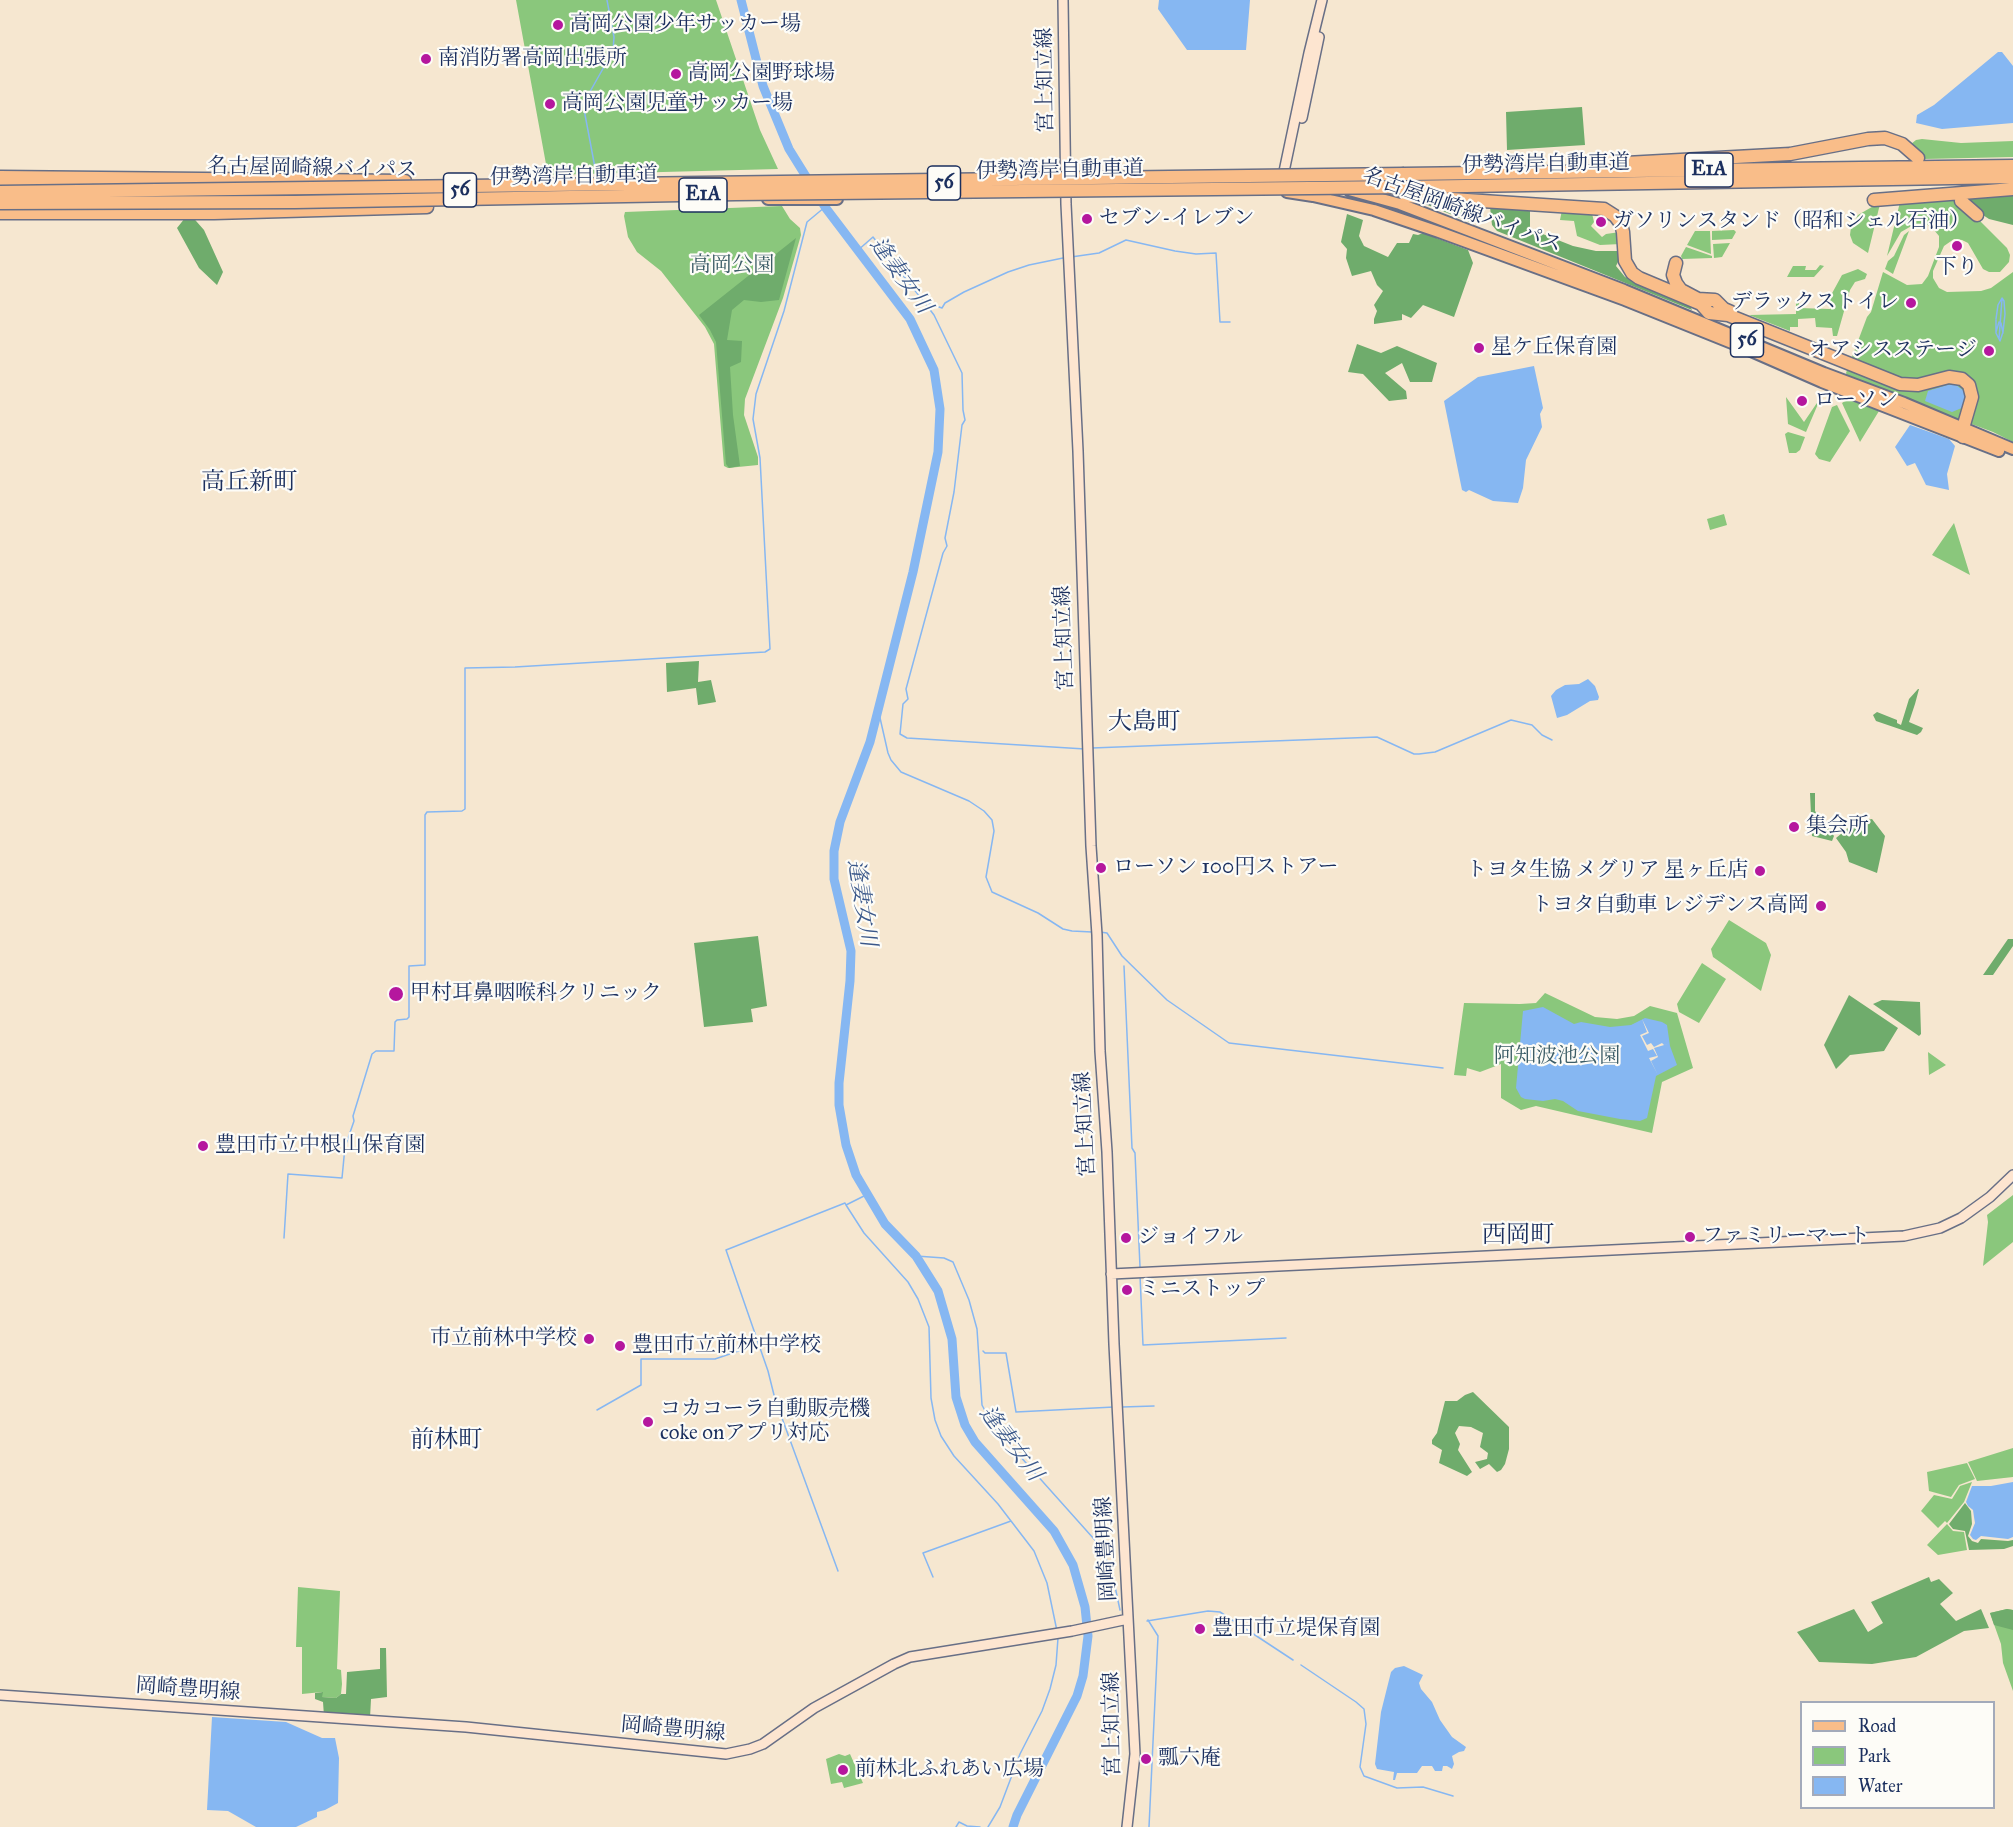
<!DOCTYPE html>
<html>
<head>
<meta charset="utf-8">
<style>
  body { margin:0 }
  #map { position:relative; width:2013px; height:1827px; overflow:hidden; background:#f6e7d0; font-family:"IM FELL Great Primer",serif }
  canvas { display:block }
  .legend { position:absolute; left:1800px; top:1701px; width:195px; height:108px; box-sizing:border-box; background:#fdfcf7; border:2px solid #a3aaba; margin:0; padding:8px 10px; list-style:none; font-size:18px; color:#1b2f5e }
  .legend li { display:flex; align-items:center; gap:12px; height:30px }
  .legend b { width:30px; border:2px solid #a3aaba }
</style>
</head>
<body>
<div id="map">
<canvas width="2013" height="1827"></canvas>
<ul class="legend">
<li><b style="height:8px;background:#f9bd89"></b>Road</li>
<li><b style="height:16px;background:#8ac77c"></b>Park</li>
<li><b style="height:16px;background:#86b7f2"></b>Water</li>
</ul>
</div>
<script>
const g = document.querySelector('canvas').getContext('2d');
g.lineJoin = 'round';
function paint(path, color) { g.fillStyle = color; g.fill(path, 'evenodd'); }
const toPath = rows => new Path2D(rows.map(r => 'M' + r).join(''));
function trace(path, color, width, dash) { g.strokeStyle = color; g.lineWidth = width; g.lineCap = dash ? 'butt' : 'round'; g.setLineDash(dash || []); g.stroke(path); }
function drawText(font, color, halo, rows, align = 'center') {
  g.font = font + ' "IM FELL Great Primer","Noto Serif JP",serif'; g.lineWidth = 4.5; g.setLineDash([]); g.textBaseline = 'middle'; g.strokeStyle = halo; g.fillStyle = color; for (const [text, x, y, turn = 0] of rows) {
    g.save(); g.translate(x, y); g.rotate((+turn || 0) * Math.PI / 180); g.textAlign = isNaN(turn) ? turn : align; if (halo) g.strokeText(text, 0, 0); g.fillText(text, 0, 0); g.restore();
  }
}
paint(toPath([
  [516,0,716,0,760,130,778,169,548,175],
  [1922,139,1961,143,2013,141,2013,157,1924,159,1911,144,1916,140],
  [1957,198,2007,248,2010,255,2009,262,2000,272,1989,272,1983,269,1968,243,1962,240,1954,239,1944,246,1933,271,1933,278,1939,288,1947,292,1981,291,1991,288,2013,272,2013,442,1993,432,1848,378,1846,373,1867,317,1871,312,1883,272,1907,285,1922,284,1928,276,1939,247,1939,236,1934,230,1928,225,1915,224,1901,232,1887,256,1900,202],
  [1877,204,1880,204,1868,253,1853,243,1850,235,1851,227,1858,215],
  [782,206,790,219,800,228,801,235,783,298,745,399,744,415,758,457,758,465,728,468,724,466,714,344,705,327,661,271,637,252,628,237,624,216,625,212],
  [1591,209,1594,222,1591,226,1602,237,1606,234,1620,232,1621,244,1600,245,1577,236,1574,221,1560,220,1562,210],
  [1734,230,1736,232,1732,239,1712,240,1712,231],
  [1695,231,1710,231,1711,254,1687,245],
  [1909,231,1893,274,1885,269,1888,261,1894,256,1904,235],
  [1730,243,1722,257,1714,258,1713,244],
  [1686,247,1712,256,1712,258,1682,259,1681,256],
  [1820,265,1824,266,1814,277,1787,277,1793,266,1806,266,1805,270,1816,270],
  [1858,269,1867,274,1865,279,1855,282,1850,290,1837,336,1833,336,1832,328,1816,327,1815,318,1798,319,1798,327,1790,327,1790,331,1749,315,1796,314,1796,303,1799,303,1799,308,1830,309,1830,297,1842,275],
  [1786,397,1804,422,1821,397,1806,432,1788,424],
  [1848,399,1879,411,1860,442,1842,403],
  [1837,405,1850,431,1830,462,1819,459,1815,454,1832,407],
  [1788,432,1805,437,1800,450,1796,453,1789,453,1785,434],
  [1724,514,1727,525,1710,530,1707,519],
  [1954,523,1970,575,1932,555],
  [1729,920,1766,943,1771,955,1761,991,1713,957,1711,949],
  [1702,963,1726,979,1699,1023,1679,1012,1677,1004],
  [1545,993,1595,1017,1617,1019,1634,1016,1650,1006,1677,1013,1693,1068,1662,1082,1652,1133,1536,1106,1521,1110,1501,1098,1501,1064,1480,1072,1467,1068,1466,1076,1454,1075,1464,1003,1520,1004,1536,1003],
  [1928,1052,1946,1065,1929,1075],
  [2013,1195,2013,1242,1983,1266,1988,1222,1987,1215],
  [2013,1448,2013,1477,1977,1481,1968,1462],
  [1967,1463,1975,1479,1959,1485,1951,1497,1929,1491,1927,1472],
  [1972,1482,1964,1502,1947,1523,1945,1521,1938,1528,1921,1511,1934,1495,1952,1499,1960,1486],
  [1947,1524,1953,1531,1964,1532,1967,1550,1938,1555,1927,1545],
  [298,1587,340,1591,337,1669,341,1670,342,1684,341,1694,336,1698,322,1697,322,1692,302,1694,302,1647,296,1647],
  [2007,1609,2013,1610,2013,1691,2003,1663,2001,1644,1990,1613],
  [839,1754,845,1756,850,1754,863,1783,844,1788,842,1782,831,1784,826,1759]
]), '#8ac77c');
paint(toPath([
  [1582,107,1585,145,1507,150,1506,112],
  [2013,193,2013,225,1989,219,1957,198],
  [1415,200,1474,205,1474,220,1470,222],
  [1490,207,1530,209,1530,229,1573,246,1596,251,1620,251,1620,258,1616,266,1625,277,1689,303,1692,310,1497,231,1492,225],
  [189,213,204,230,223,272,217,285,199,268,177,228],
  [1347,214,1363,220,1359,236,1364,246,1388,257,1397,243,1409,243,1413,234,1418,235,1423,233,1468,250,1473,263,1454,317,1423,305,1411,318,1402,314,1402,320,1374,324,1374,319,1377,311,1374,305,1383,291,1377,285,1371,271,1352,276,1346,258,1347,249,1341,242],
  [796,238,779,300,761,302,744,300,732,310,727,340,742,341,741,362,730,367,733,415,740,466,729,468,726,464,716,342,710,330,699,315],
  [1357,344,1381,353,1397,346,1437,363,1432,382,1410,382,1402,363,1385,373,1406,391,1407,399,1389,401,1363,374,1348,372],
  [699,661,698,682,711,680,716,702,698,705,696,688,667,692,666,663],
  [1918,689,1919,689,1915,704,1909,722,1923,728,1921,732,1917,735,1876,721,1873,715,1877,712,1897,720,1897,723,1901,725,1909,699],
  [1810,793,1815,793,1815,811,1834,836,1832,841,1812,836],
  [1863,816,1867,820,1872,819,1885,836,1877,873,1849,862,1846,852,1836,838],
  [758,936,767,1006,751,1009,753,1022,704,1027,694,943],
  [2008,939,2013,939,2013,946,1993,975,1983,975],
  [1849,995,1898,1028,1884,1051,1850,1055,1836,1069,1824,1045],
  [1882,1000,1920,1002,1921,1034,1919,1036,1873,1004],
  [1473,1392,1509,1427,1509,1449,1505,1464,1501,1470,1497,1472,1489,1464,1480,1469,1475,1462,1487,1459,1488,1453,1480,1447,1483,1433,1471,1427,1459,1426,1455,1433,1460,1444,1458,1450,1472,1472,1467,1476,1439,1463,1442,1450,1432,1444,1432,1440,1437,1433,1445,1401,1457,1401,1465,1395],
  [1965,1503,1971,1511,1972,1524,1968,1536,1972,1541,1978,1543,1981,1539,2008,1541,2013,1540,2013,1546,2004,1549,1969,1550,1965,1531,1953,1529,1949,1524],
  [1929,1577,1931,1582,1939,1579,1953,1593,1940,1604,1956,1621,1981,1609,1989,1628,1964,1631,1916,1657,1872,1664,1819,1662,1797,1632,1854,1609,1868,1632,1883,1623,1871,1602],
  [2007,1609,2013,1610,2013,1630,1994,1625,1990,1613],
  [380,1648,386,1648,387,1697,371,1699,370,1718,324,1716,323,1702,315,1699,315,1693,323,1692,322,1697,336,1698,341,1694,346,1694,347,1672,380,1669]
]), '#6fac6c');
paint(toPath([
  [1159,0,1250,0,1246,50,1187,50,1158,9],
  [1998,52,2002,52,2013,66,2013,123,1942,129,1916,123,1917,115,1934,105],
  [1534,366,1543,408,1540,414,1542,427,1526,460,1523,488,1518,503,1493,501,1469,490,1466,492,1462,490,1444,401,1478,377],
  [1947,385,1956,385,1964,391,1966,405,1964,407,1952,412,1925,401,1928,391],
  [1910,425,1949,439,1955,446,1947,474,1949,490,1926,485,1915,463,1907,466,1895,447],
  [1588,679,1595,686,1599,697,1598,700,1590,701,1567,715,1557,718,1551,696,1556,690,1565,685,1579,684],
  [1543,1007,1574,1024,1581,1022,1610,1027,1631,1025,1645,1018,1662,1022,1667,1025,1670,1046,1677,1065,1656,1076,1647,1118,1640,1121,1620,1119,1578,1111,1563,1101,1555,1099,1543,1101,1525,1099,1521,1097,1516,1088,1523,1011],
  [2013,1482,2013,1537,2008,1539,1981,1536,1976,1540,1973,1539,1970,1535,1975,1523,1974,1517,1973,1510,1968,1506,1966,1502,1972,1486,1991,1486],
  [1404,1666,1423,1675,1419,1683,1421,1689,1432,1702,1440,1720,1452,1737,1466,1747,1464,1751,1459,1752,1452,1756,1454,1764,1452,1769,1447,1766,1443,1766,1442,1771,1435,1771,1432,1766,1422,1766,1417,1773,1397,1773,1395,1780,1393,1780,1394,1772,1377,1769,1375,1764,1381,1712,1391,1672,1395,1668],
  [212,1717,286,1722,322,1738,335,1738,339,1758,338,1803,325,1810,317,1812,317,1817,296,1827,256,1827,228,1811,207,1810]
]), '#86b7f2');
paint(toPath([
  [1642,1019,1649,1033,1642,1036,1647,1045,1651,1043,1654,1047,1662,1043,1664,1045,1671,1043,1654,1048,1658,1057,1651,1061,1658,1075,1649,1058,1657,1056,1653,1049,1648,1051,1640,1035,1647,1032]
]), '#f6e7d0');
trace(toPath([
  [596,173,583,104,613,51,614,37,607,0],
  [857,251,873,237,924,302,942,308,945,303,964,292,1008,272,1029,265,1063,258],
  [1071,257,1099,253,1126,240,1175,251,1196,254,1216,253,1220,322,1230,322],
  [924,302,934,315,962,373,963,410,965,420,962,425,954,492,945,538,947,546,943,553,906,689,908,699,903,704,900,734,907,738,1085,749],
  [1996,320,1996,333,2000,341,2003,332,2005,314,2004,301,2002,298,1998,305,1996,319],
  [2001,323,2003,333],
  [1996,332,1999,322],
  [1999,339,2002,299],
  [878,709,888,753,891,760,901,772,969,801,984,811,992,820,994,831,986,877,992,892,1038,913,1063,929,1072,931,1092,932],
  [1092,748,1377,737,1414,754,1419,754,1435,752,1511,720,1532,725,1542,735,1552,740],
  [1100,932,1107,933,1122,956,1167,1000,1229,1043,1443,1068],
  [1124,966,1132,1148,1135,1153,1140,1267],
  [846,1205,864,1233,908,1282,918,1299,929,1327,931,1398,935,1420,941,1436,954,1456,998,1504,1034,1551,1047,1583,1057,1631],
  [284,1238,288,1174,342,1178,345,1147,354,1121,353,1116,372,1054,376,1051,394,1051,395,1022,397,1020,407,1019,409,1017,409,966,425,965,425,815,427,812,462,811,465,809,465,668,515,667,765,652,770,649,760,458,753,419,756,394,784,311,807,222,825,207],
  [916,1256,944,1258,953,1262,969,1300,977,1329,982,1405,993,1426,1102,1548,1113,1577,1120,1610],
  [1140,1275,1143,1345,1286,1338],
  [983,1351,985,1353,1006,1353,1016,1412,1114,1407],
  [1122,1407,1154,1406],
  [597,1410,641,1385,641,1359,715,1359,759,1344],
  [838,1571,775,1399,768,1371,726,1250,845,1203,846,1205,866,1195],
  [933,1577,923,1553,1011,1521],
  [1148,1620,1158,1636,1149,1827],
  [1147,1621,1208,1611,1220,1612,1293,1660],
  [1301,1665,1356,1702,1364,1709,1366,1724,1360,1767,1364,1776,1397,1788,1423,1787,1453,1796],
  [956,1827,959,1822,967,1826,980,1827],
  [988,1827,1000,1807,1020,1754,1042,1711,1050,1689,1056,1665,1058,1638]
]), '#86b7f2', 1.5);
trace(toPath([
  [741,0,763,86,789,149,825,207,910,319,934,370,940,409,938,452,913,572,870,742,840,822,834,851,834,879,851,951,850,981,839,1083,839,1105,846,1145,856,1175,885,1224,916,1256,938,1291,952,1339,956,1397,965,1425,975,1442,1054,1531,1073,1565,1085,1607,1088,1636,1083,1676,1077,1696,1017,1815,1013,1827]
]), '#86b7f2', 9);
const secondary = toPath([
  [1063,0,1066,204,1078,451,1091,846,1097,935,1100,1051,1107,1152,1114,1344,1135,1754,1127,1827],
  [1302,118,1319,37],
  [1282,181,1309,53,1322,0],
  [1111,1274,1904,1236,1940,1228,1961,1218,1990,1197,2013,1175],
  [0,1695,466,1727,726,1754,750,1749,763,1744,814,1708,894,1664,910,1657,1072,1631,1128,1619]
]);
const primary = toPath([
  [0,184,87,185],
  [1349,190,1400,204,1624,290,1824,373,1904,403,2013,449],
  [1287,192,1313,196,1374,210,1439,232,1625,300,1742,347,1822,382,1999,451],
  [768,199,837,199]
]);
const highway = toPath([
  [1626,163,1790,154,1868,139,1885,138,1902,144,1918,158],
  [1404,174,2013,166],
  [0,177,405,181],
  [1405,187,2013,177],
  [1406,196,1604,209,1615,216,1621,224,1623,232,1625,261,1632,273,1639,278,1701,304,1709,313,1728,315,1900,384,1918,385,1949,377,1962,379,1969,385,1972,397,1963,428,1963,437],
  [1874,200,2013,189],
  [1961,201,1977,215],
  [0,213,214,213,427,207],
  [1676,263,1673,275,1676,283,1681,290,1698,299,1715,300,1724,309,1731,312]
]);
trace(secondary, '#686f86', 12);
trace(primary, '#686f86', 14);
trace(highway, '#686f86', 15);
trace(secondary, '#fde5d0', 9);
trace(primary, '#f9bd89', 10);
trace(highway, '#f9bd89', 12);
const highwayBridge = toPath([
  [0,192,1404,174],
  [0,203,295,202,736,194,1405,187]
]);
trace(highwayBridge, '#686f86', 15, []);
trace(highwayBridge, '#f9bd89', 12);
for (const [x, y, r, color] of [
  [558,25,6,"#b5179e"],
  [426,59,6,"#b5179e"],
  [676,74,6,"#b5179e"],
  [550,104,6,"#b5179e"],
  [1087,219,6,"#b5179e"],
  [1601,222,6,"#b5179e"],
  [1957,246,6,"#b5179e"],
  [1911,303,6,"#b5179e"],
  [1479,348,6,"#b5179e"],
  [1989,351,6,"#b5179e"],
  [1802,401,6,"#b5179e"],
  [1794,827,6,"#b5179e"],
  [1101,868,6,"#b5179e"],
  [1760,871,6,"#b5179e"],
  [1821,906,6,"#b5179e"],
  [396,994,8,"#b5179e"],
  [203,1146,6,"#b5179e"],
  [1690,1237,6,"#b5179e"],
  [1126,1238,6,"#b5179e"],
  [1127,1290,6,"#b5179e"],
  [589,1339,6,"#b5179e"],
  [620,1346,6,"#b5179e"],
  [648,1422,6,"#b5179e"],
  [1200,1629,6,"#b5179e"],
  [1146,1759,6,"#b5179e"],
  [843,1770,6,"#b5179e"]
]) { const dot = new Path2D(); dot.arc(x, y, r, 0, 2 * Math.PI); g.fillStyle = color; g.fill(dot); trace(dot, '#fdfcf7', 2); }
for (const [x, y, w] of [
  [1709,170,48],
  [944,183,33],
  [460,190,33],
  [703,195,48],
  [1747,340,33]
]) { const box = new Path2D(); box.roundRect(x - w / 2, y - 17, w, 34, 4.5); g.fillStyle = '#fdfcf7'; g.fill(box); trace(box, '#1b2f5e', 1.5); }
drawText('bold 20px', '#1b2f5e', null, [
  ["E1A",1709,170],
  ["56",944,183],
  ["56",460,190],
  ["E1A",703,195],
  ["56",1747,340]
]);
drawText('21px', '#1b2f5e', '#fdfcf7', [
  ["高岡公園少年サッカー場",570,25],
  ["南消防署高岡出張所",438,59],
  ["高岡公園野球場",688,74],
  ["高岡公園児童サッカー場",562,104],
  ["セブン-イレブン",1099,219],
  ["ガソリンスタンド（昭和シェル石油）",1613,222],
  ["下り",1957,268,"center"],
  ["デラックストイレ",1899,303,"right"],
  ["星ケ丘保育園",1491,348],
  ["オアシスステージ",1977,351,"right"],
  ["ローソン",1814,401],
  ["集会所",1806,827],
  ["ローソン 100円ストアー",1113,868],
  ["トヨタ生協 メグリア 星ヶ丘店",1748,871,"right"],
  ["トヨタ自動車 レジデンス高岡",1809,906,"right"],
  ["甲村耳鼻咽喉科クリニック",410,994],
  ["豊田市立中根山保育園",215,1146],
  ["ファミリーマート",1702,1237],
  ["ジョイフル",1138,1238],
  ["ミニストップ",1139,1290],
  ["市立前林中学校",577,1339,"right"],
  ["豊田市立前林中学校",632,1346],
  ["コカコーラ自動販売機",660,1410],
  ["coke onアプリ対応",660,1434],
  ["豊田市立堤保育園",1212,1629],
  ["瓢六庵",1158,1759],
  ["前林北ふれあい広場",855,1770]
], 'left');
drawText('21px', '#1b2f5e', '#fdfcf7', [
  ["宮上知立線",1046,80,-91],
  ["伊勢湾岸自動車道",1546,165,-1],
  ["名古屋岡崎線バイパス",312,169,1],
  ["伊勢湾岸自動車道",1060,171,-1],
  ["伊勢湾岸自動車道",574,177,-1],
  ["名古屋岡崎線バイパス",1462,211,20],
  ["宮上知立線",1065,638,-92],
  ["宮上知立線",1086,1124,-93],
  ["岡崎豊明線",1107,1549,-93],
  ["岡崎豊明線",188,1690,4],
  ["宮上知立線",1113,1724,-91],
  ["岡崎豊明線",673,1730,5]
]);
drawText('21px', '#3c5d67', '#fdfcf7', [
  ["高岡公園",732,266],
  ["阿知波池公園",1557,1057]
]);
drawText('italic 22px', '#3b588a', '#fdfcf7', [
  ["逢妻女川",900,276,54],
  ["逢妻女川",861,903,81],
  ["逢妻女川",1010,1444,53]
]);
drawText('24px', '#1b2f5e', '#fdfcf7', [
  ["高丘新町",249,483],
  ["大島町",1144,723],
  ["西岡町",1518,1236],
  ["前林町",446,1441]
]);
</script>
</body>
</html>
